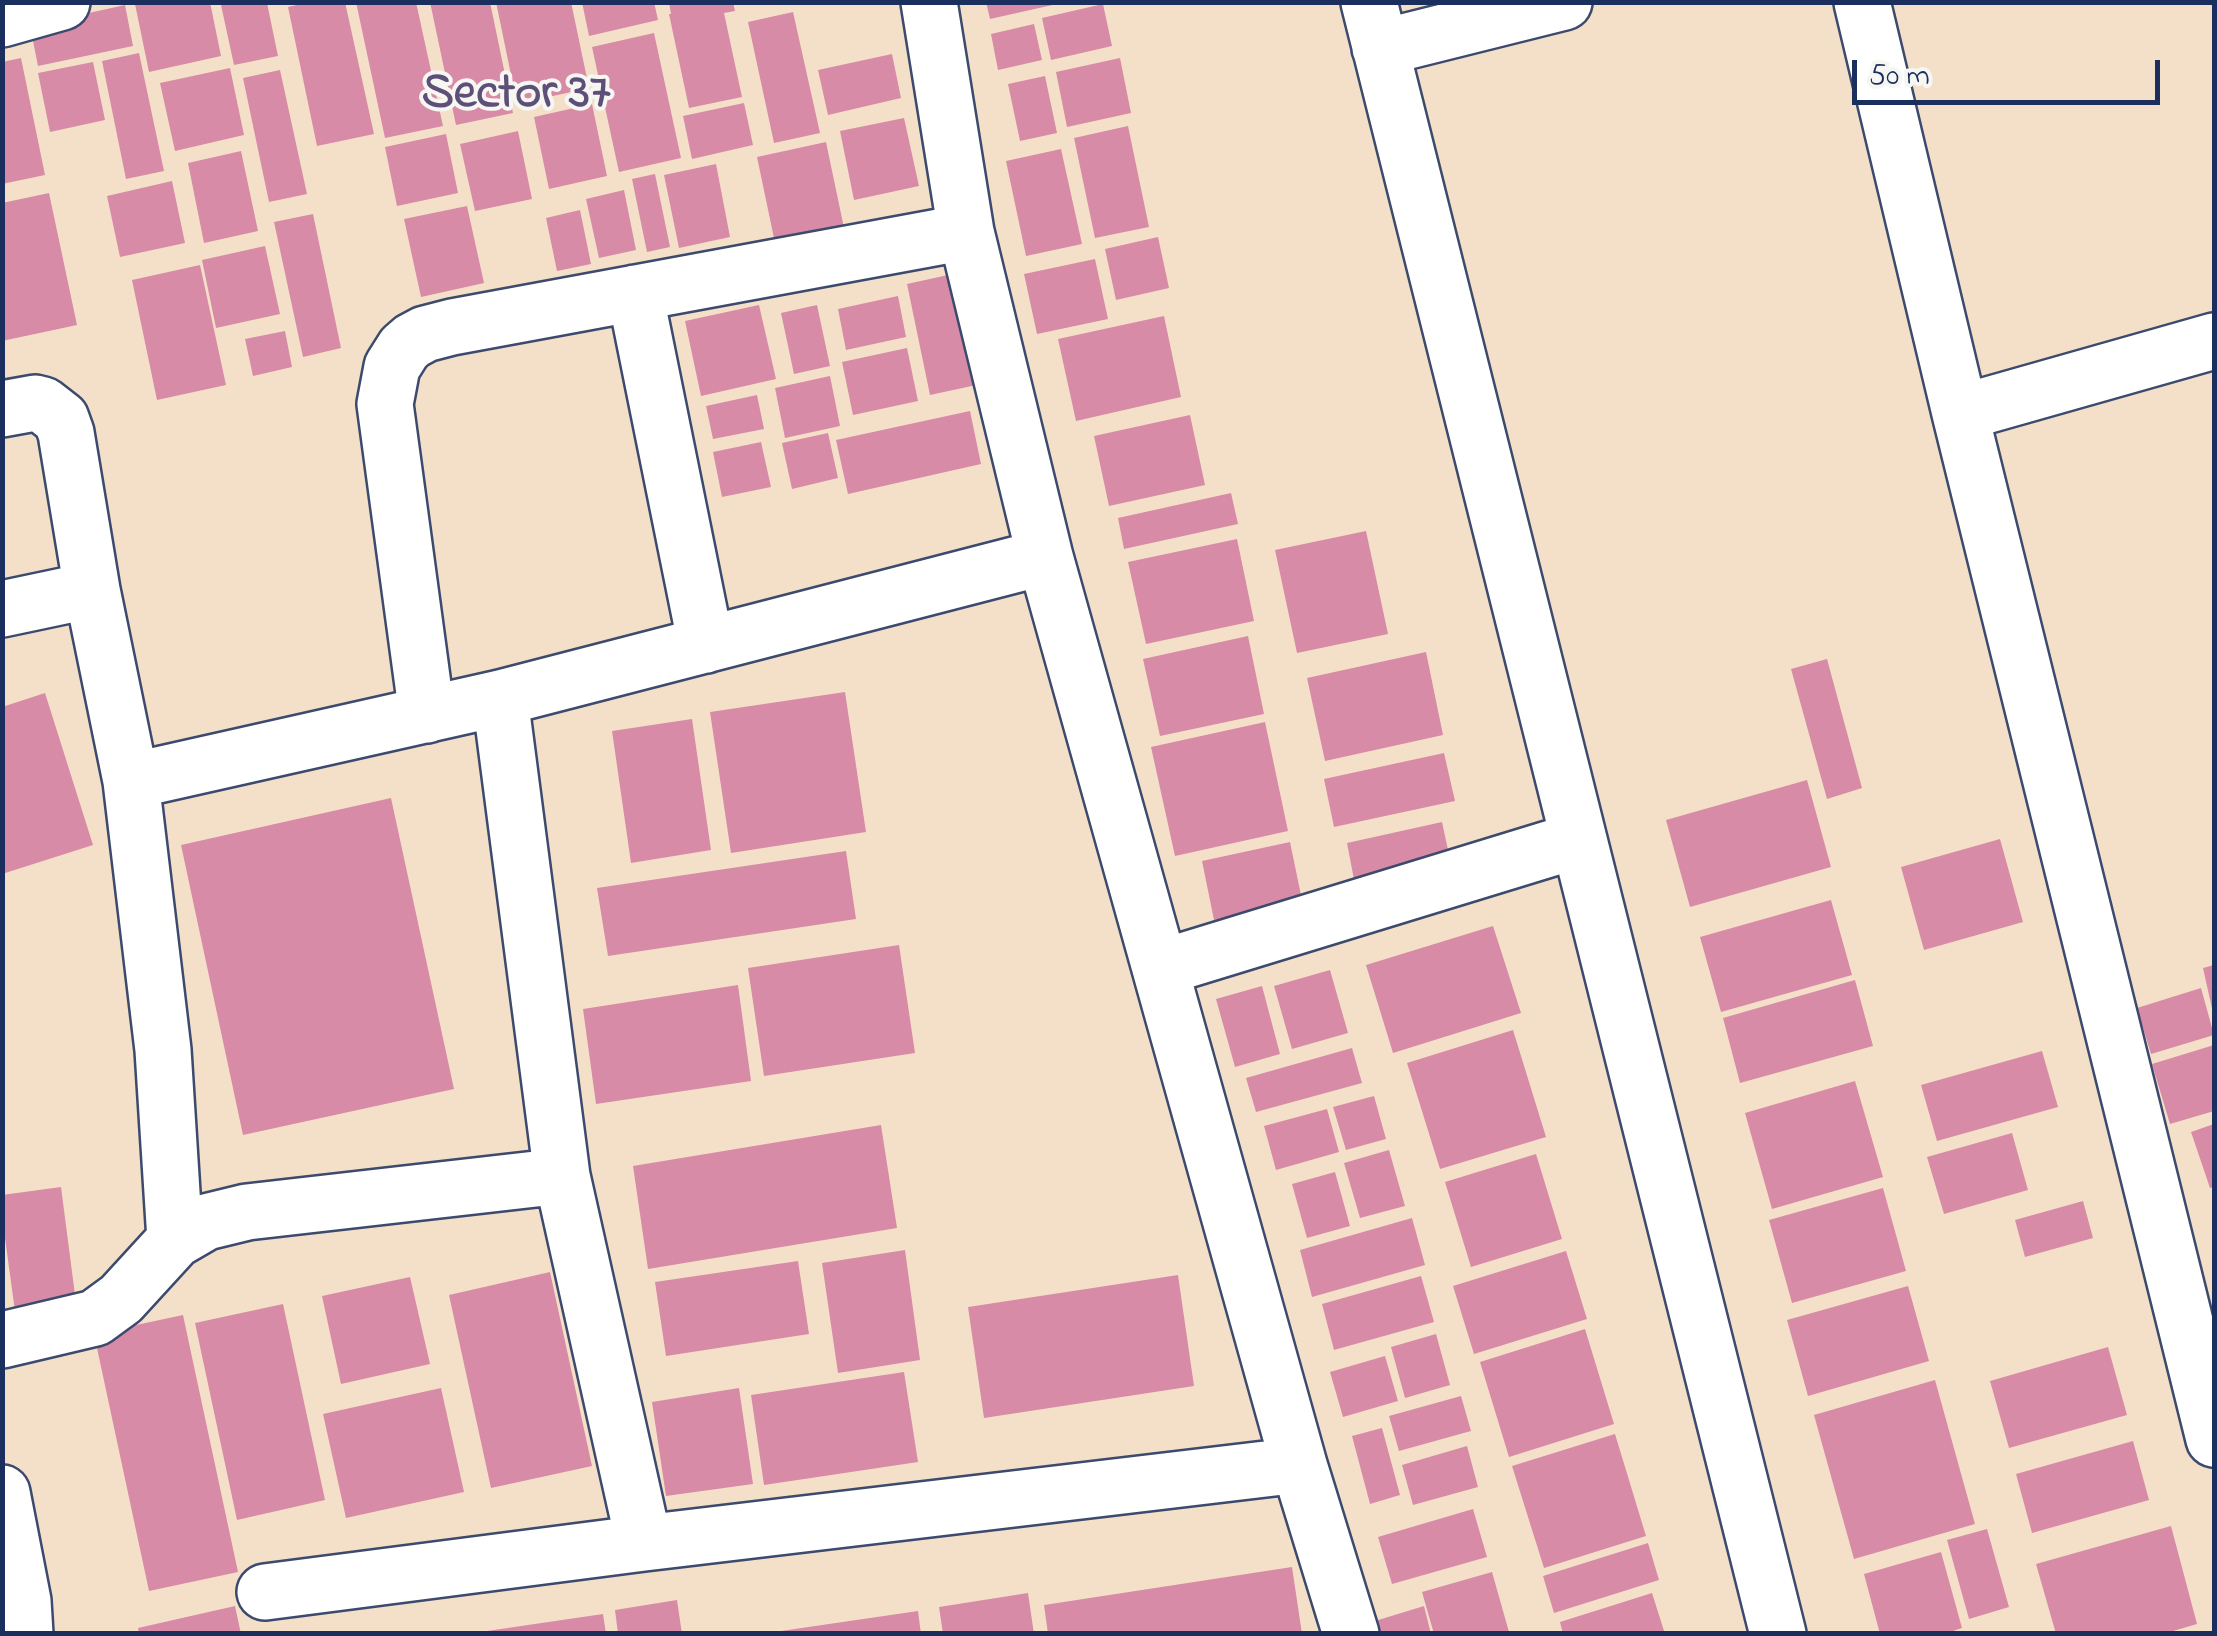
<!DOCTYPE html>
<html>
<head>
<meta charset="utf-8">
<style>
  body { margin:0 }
  #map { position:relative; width:2217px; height:1636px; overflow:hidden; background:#f4e0c9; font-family:"Indie Flower",sans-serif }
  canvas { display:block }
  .frame { position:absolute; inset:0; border:5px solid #1b2f5e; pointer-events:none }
  .scale { position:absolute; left:1852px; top:60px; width:308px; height:45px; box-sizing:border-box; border:5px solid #1b2f5e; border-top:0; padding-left:12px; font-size:30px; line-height:35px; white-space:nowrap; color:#1b2f5e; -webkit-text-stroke:8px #f6f6f2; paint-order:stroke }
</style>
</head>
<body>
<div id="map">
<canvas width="2217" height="1636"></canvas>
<div class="frame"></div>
<div class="scale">50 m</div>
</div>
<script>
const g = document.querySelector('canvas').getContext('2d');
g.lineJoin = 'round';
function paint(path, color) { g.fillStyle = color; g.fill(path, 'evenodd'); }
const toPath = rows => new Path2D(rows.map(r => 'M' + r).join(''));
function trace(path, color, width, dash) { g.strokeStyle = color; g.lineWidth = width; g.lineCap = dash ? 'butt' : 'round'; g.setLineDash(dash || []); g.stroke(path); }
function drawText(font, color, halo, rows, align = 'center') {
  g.font = font + ' "Indie Flower",sans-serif'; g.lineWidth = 8; g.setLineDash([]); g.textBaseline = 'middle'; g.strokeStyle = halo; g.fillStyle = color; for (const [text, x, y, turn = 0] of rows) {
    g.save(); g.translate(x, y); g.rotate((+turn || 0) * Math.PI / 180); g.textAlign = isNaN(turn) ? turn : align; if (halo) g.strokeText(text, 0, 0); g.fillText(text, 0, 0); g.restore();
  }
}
paint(toPath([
  [140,2,210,2,221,56,149,72,135,4],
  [310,2,345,2,374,134,317,146,288,7],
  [356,2,416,2,443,126,385,138],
  [430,2,490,2,513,113,456,125],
  [496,2,571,2,589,88,517,104],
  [582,2,654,2,658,20,589,36],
  [669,2,733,2,735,11,724,13,742,97,689,108,669,14,671,14],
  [986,2,1057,2,1057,4,990,19],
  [233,3,267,3,278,56,234,65,221,5],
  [1103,4,1112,46,1051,60,1042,18],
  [125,5,133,46,38,66,30,26],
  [793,12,820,133,774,143,748,22],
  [1034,24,1042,60,998,70,991,34],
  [654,33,681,158,619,172,592,47],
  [139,53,164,171,126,179,102,61],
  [892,54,901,98,828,115,818,70],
  [21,58,45,175,2,184,2,62],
  [1120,58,1131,113,1067,127,1056,72],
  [93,62,105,120,50,132,38,73],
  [230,68,244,135,175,151,160,83],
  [280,70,307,194,269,202,243,78],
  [1045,76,1057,133,1020,141,1008,84],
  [744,103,753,145,692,159,683,116],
  [592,104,607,176,549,189,534,117],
  [904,118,919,186,854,200,840,131],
  [1128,126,1149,227,1095,238,1074,138],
  [518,131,532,199,475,211,460,144],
  [446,134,458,193,397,206,385,147],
  [826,142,844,228,775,243,757,157],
  [1061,149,1082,244,1026,256,1006,161],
  [241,151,258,231,204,243,188,163],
  [716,164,730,237,679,248,664,175],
  [655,174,670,247,647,252,632,179],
  [172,181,185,243,120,257,107,196],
  [624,190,636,250,599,258,586,199],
  [49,193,77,325,2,341,2,203],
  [467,206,484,283,421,297,404,219],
  [580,210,591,264,557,271,546,218],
  [313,214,341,348,303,357,274,222],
  [1158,237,1169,288,1116,300,1105,249],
  [265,246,280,314,216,328,202,260],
  [1095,259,1108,319,1037,334,1024,274],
  [200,265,226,385,157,400,132,280],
  [957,273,981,384,930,395,907,284],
  [898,296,906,337,846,350,838,309],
  [759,305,776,379,701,396,685,321],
  [817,305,830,366,794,374,781,313],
  [1164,316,1181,397,1076,421,1058,339],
  [285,331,292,367,253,376,245,339],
  [907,348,918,401,853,415,842,362],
  [830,376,840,426,785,438,775,388],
  [757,395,764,429,713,439,706,406],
  [970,411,981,464,848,494,836,440],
  [1190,415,1205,485,1109,506,1094,436],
  [828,433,838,478,792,489,782,443],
  [761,442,771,487,722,497,713,452],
  [1231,493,1238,524,1124,549,1118,518],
  [1366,531,1388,634,1297,653,1275,550],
  [1237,539,1254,621,1146,644,1128,562],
  [1248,636,1264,714,1160,736,1143,659],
  [1426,652,1443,735,1325,761,1307,678],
  [1827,659,1862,788,1827,799,1791,669],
  [845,692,866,832,731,853,710,712],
  [45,693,93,845,2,874,2,707],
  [692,719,711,850,631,863,612,731],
  [1265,722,1288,831,1175,856,1151,747],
  [1444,753,1455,801,1334,827,1324,779],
  [1807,780,1831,867,1690,907,1666,820],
  [391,798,454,1089,243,1135,181,845],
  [1442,822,1451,864,1355,885,1347,843],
  [2000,839,2023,922,1924,950,1901,867],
  [1290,842,1302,900,1214,920,1202,861],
  [846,851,856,919,608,956,597,888],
  [1831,900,1852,975,1721,1012,1700,937],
  [1493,926,1521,1013,1393,1053,1366,965],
  [899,945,915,1053,764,1076,748,968],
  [2214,965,2214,1013,2213,1013,2203,968],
  [1330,970,1348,1033,1292,1049,1274,986],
  [1855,980,1873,1046,1740,1083,1723,1018],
  [738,985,751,1081,596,1104,583,1009],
  [1262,986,1280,1054,1235,1067,1216,999],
  [2201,988,2214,1035,2151,1054,2137,1008],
  [1513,1030,1546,1137,1440,1169,1407,1063],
  [2214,1045,2214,1111,2170,1124,2152,1064],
  [1352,1048,1362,1083,1256,1112,1246,1078],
  [2042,1051,2058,1107,1937,1141,1921,1085],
  [1855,1081,1883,1177,1772,1209,1745,1113],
  [1374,1096,1386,1139,1346,1150,1333,1107],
  [1327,1109,1339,1152,1276,1170,1264,1126],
  [2214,1124,2214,1187,2210,1188,2191,1132],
  [881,1125,897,1228,648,1269,633,1166],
  [2012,1133,2028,1190,1944,1214,1927,1157],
  [1389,1150,1405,1206,1360,1218,1344,1163],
  [1536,1154,1562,1239,1471,1267,1445,1182],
  [1335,1172,1350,1226,1307,1238,1292,1184],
  [61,1187,78,1318,17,1326,2,1216,2,1195],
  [1883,1188,1906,1271,1792,1303,1769,1220],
  [2083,1201,2093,1238,2025,1257,2015,1220],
  [1412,1218,1425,1265,1312,1297,1300,1250],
  [905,1250,920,1360,838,1373,822,1263],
  [1566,1251,1587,1319,1474,1354,1453,1286],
  [798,1261,809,1334,666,1356,655,1282],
  [550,1272,592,1466,491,1488,449,1295],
  [1178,1275,1194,1386,984,1418,968,1307],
  [1421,1276,1434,1322,1334,1350,1322,1304],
  [410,1277,430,1364,341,1384,322,1296],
  [1908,1286,1929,1361,1808,1396,1787,1320],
  [283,1304,325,1500,237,1520,195,1323],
  [183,1315,238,1572,149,1591,94,1334],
  [1585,1329,1614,1424,1509,1457,1480,1362],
  [1436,1334,1450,1385,1405,1398,1391,1347],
  [2108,1347,2127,1415,2009,1448,1990,1381],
  [1385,1356,1398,1401,1343,1417,1330,1372],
  [904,1372,918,1462,764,1485,751,1395],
  [1935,1380,1975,1524,1854,1559,1814,1415],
  [441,1388,464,1492,346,1518,323,1414],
  [739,1388,753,1484,666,1496,652,1402],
  [1461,1396,1471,1431,1399,1451,1389,1416],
  [1382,1428,1400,1495,1370,1504,1352,1436],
  [1615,1434,1646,1536,1544,1568,1512,1466],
  [2133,1441,2149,1500,2032,1533,2016,1474],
  [1467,1446,1478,1487,1413,1505,1402,1465],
  [1473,1509,1487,1557,1392,1584,1378,1537],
  [2171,1526,2197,1624,2163,1634,2056,1634,2036,1564],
  [1987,1529,2009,1607,1969,1619,1947,1540],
  [1648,1543,1659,1580,1554,1613,1543,1576],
  [1941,1552,1962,1628,1944,1634,1880,1634,1864,1574],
  [1292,1567,1302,1634,1048,1634,1044,1605],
  [1492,1572,1509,1632,1434,1634,1422,1592],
  [1028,1593,1034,1634,943,1634,939,1607],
  [1652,1593,1665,1634,1563,1634,1560,1622],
  [677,1600,682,1634,618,1634,615,1610],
  [235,1606,241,1634,139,1634,138,1628],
  [1424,1606,1431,1634,1381,1634,1375,1621],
  [918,1611,921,1634,781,1634,781,1631],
  [603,1614,606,1634,487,1634,487,1631]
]), '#d88ba6');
const minor = toPath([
  [929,2,966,232,1045,557,1299,1465,1351,1634],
  [1369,2,1778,1634],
  [1862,2,1960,413,2214,1439],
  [2,19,62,2],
  [1380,48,1564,2],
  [635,293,706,645],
  [2,409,35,403,43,405,61,419,66,433,92,590,131,781,163,1050,175,1240],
  [1960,413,2214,341],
  [2,609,92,590],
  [500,698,562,1176,644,1543],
  [427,715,385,404,392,367,404,348,412,341,425,334,452,327,966,232],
  [131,781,500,698,1045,557],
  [1160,968,1578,840],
  [2,1340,95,1318,121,1299,175,1240,206,1222,247,1212,562,1176],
  [2,1493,23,1601,25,1634],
  [265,1592,644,1543,1299,1465]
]);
trace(minor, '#3c4a6e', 60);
trace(minor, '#fff', 55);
drawText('bold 50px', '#5d4f77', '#f6f6f2', [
  ["Sector 37",516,98]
]);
</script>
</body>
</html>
